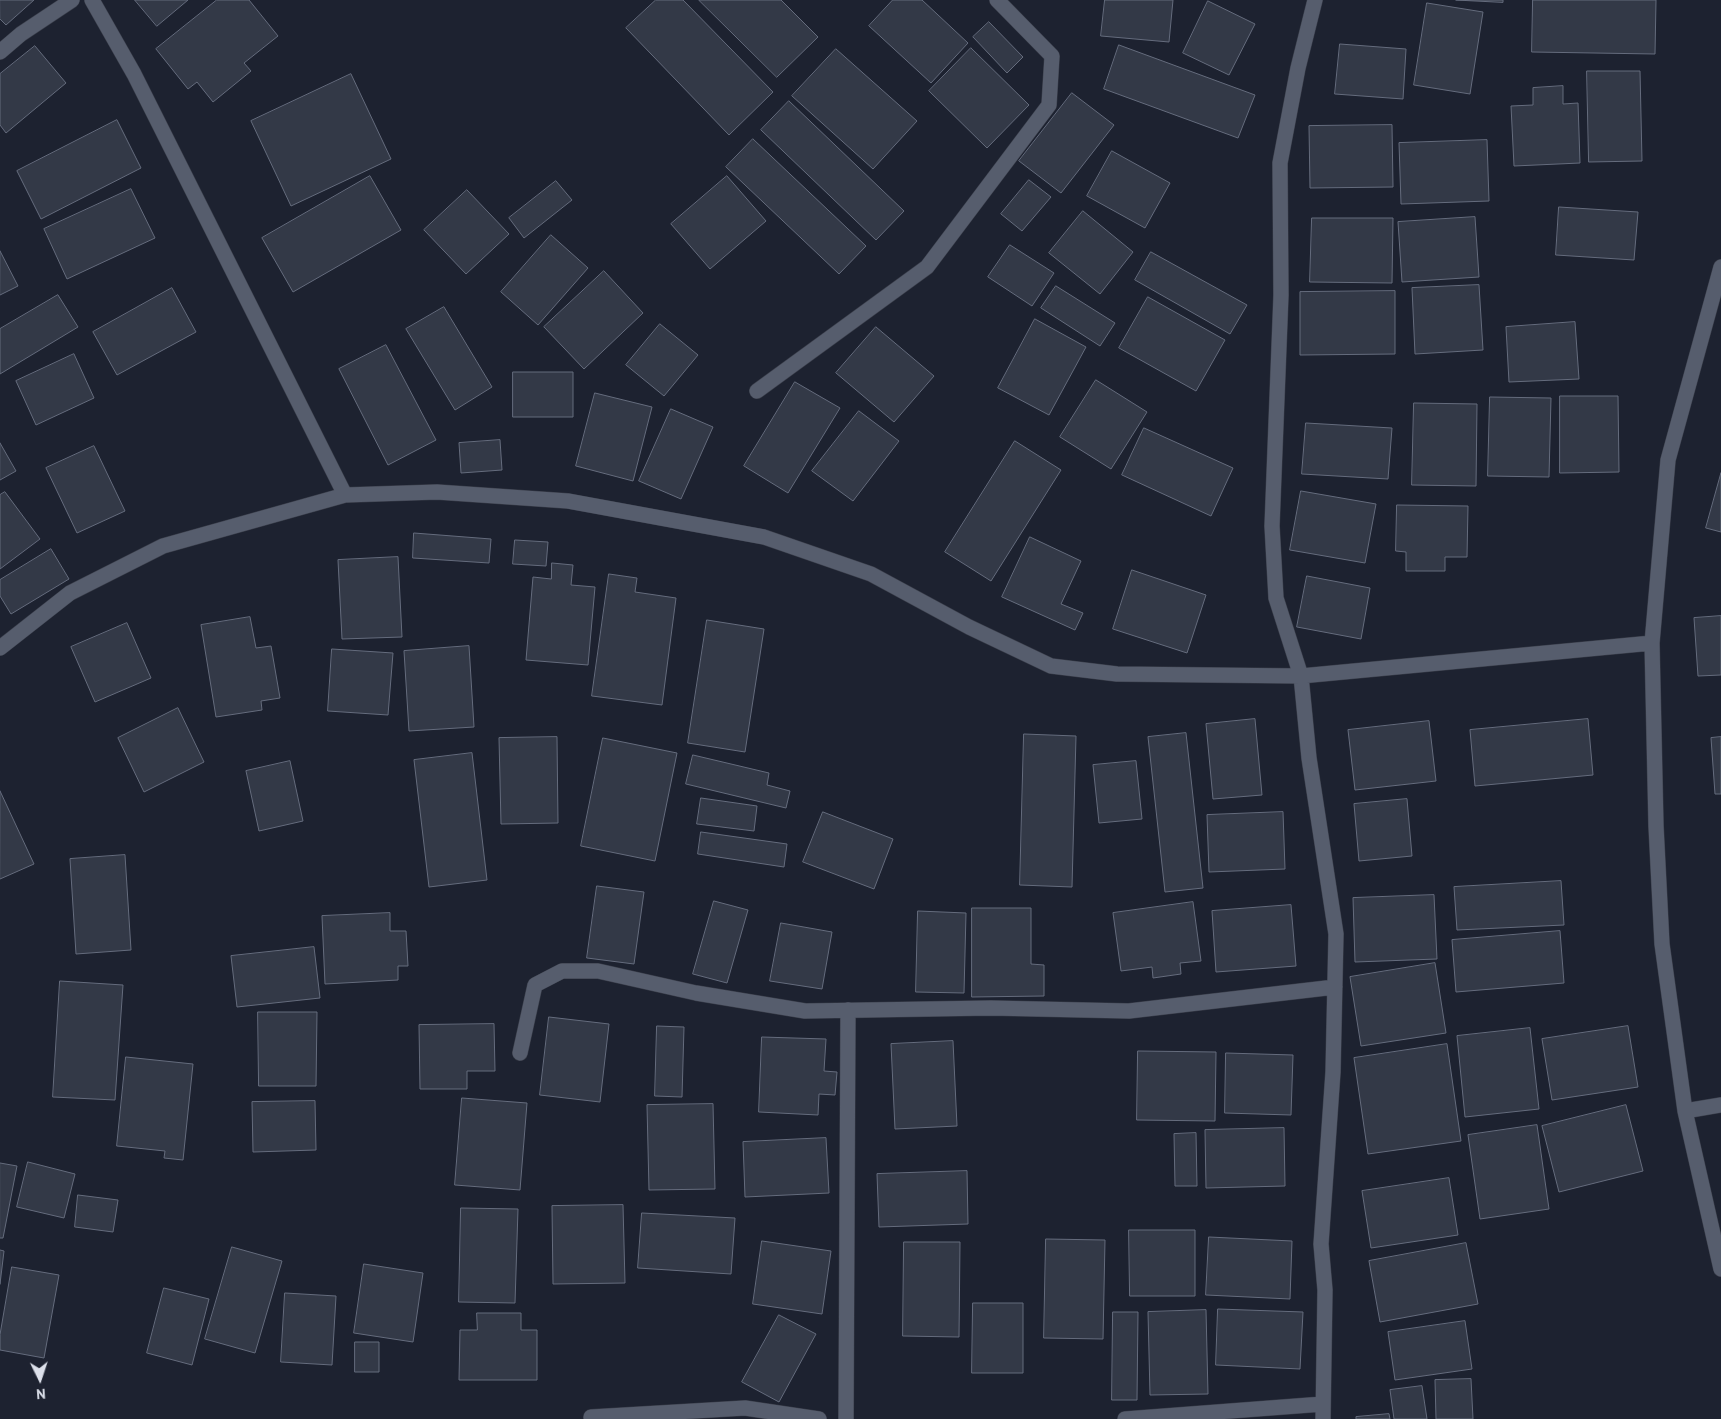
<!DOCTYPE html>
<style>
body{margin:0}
#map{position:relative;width:1721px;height:1419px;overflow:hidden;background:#1d2230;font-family:"PT Sans",sans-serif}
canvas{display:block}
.north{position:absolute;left:15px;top:1354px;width:50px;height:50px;-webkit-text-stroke:4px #1d2230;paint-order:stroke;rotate:176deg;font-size:14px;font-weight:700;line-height:20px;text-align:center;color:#dce0ea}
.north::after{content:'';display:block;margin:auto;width:18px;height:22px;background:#dce0ea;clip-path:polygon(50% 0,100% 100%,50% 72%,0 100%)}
</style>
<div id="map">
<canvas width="1721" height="1419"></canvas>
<div class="north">N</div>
</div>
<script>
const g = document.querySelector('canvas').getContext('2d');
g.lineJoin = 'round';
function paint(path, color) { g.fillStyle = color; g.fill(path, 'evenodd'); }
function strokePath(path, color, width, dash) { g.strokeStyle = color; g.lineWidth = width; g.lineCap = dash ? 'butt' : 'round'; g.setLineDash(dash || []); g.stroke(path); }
const building = new Path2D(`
 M0,0H34L6,25L0,19Z
 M135,0H188L157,26Z
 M217,0H249L278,36L244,63L251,71L213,102L197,82L188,89L156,49Z
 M656,0H683L773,92L729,135L626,28Z
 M699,0H781L818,37L777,77Z
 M893,0H922L968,43L931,83L869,26Z
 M1105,0H1173L1169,42L1101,36Z
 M1456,0H1503V2Z
 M1533,0H1656L1655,54L1532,52Z
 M1208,1L1255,24L1229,75L1183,53Z
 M1427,3L1483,12L1470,94L1414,85Z
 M989,22L1023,57L1007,73L973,37Z
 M1340,44L1406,49L1403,99L1335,94Z
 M1119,45L1255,95L1238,138L1104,89Z
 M35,46L66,83L6,133L0,125V74Z
 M971,48L1029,105L987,148L929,91Z
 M836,49L917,121L873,169L792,96Z
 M1587,71H1640L1642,161L1589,162Z
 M351,74L391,159L291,206L251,121Z
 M1563,86V104L1578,103L1580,163L1514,166L1511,106L1533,105V88Z
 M1072,93L1114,125L1061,193L1019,161Z
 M789,101L904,211L876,240L761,130Z
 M117,120L141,168L41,219L17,171Z
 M1392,125L1393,187L1310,188L1309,126Z
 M753,139L866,246L839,274L726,167Z
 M1487,140L1489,201L1401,204L1399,143Z
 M1112,151L1170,183L1145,228L1087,196Z
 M370,176L401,230L293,292L262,238Z
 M727,176L766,221L710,269L671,224Z
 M1029,180L1051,197L1022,231L1001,214Z
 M556,181L572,200L524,238L509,218Z
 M131,189L155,238L67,279L44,229Z
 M467,190L509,234L466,274L424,230Z
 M1559,207L1638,212L1634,260L1556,255Z
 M1083,211L1133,252L1100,294L1049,253Z
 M1475,217L1479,277L1402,282L1398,222Z
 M1312,218H1393L1392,283L1310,282Z
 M551,235L588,268L538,325L501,292Z
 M1010,245L1054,273L1032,306L988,277Z
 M0,251L18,286L0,295Z
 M1151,252L1247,305L1230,334L1135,280Z
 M604,271L643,313L584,369L544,327Z
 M1479,285L1483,350L1415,354L1412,288Z
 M1056,286L1115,323L1100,346L1041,308Z
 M172,288L196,332L117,375L93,332Z
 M1395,291V354L1300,355V292Z
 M58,295L78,327L0,374V329Z
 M1148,297L1225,340L1196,391L1119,348Z
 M444,307L492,387L455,410L406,329Z
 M1035,319L1086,347L1049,415L998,388Z
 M1575,322L1579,379L1509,382L1506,327Z
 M660,324L698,355L664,396L626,365Z
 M876,327L934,376L894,422L836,373Z
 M386,345L436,440L388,465L339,369Z
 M74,354L94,398L36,425L16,381Z
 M513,372H573V417H513Z
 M1096,380L1147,412L1111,469L1060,437Z
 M795,382L840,408L788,493L744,466Z
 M595,393L652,407L633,481L576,466Z
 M1560,396H1618L1619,472L1560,473Z
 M1490,397L1551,398L1549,477L1488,476Z
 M1414,403L1477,404L1476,486L1412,485Z
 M671,409L713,427L681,499L639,481Z
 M859,411L899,441L853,501L812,471Z
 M1306,423L1392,428L1388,479L1302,474Z
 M1144,428L1233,468L1211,516L1122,475Z
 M500,440L502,470L461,473L459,443Z
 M1015,441L1061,470L991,581L945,552Z
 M0,443L16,471L0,480Z
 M94,446L125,511L77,533L46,468Z
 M1721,473V532L1706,528Z
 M1301,491L1376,504L1365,563L1290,550Z
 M5,492L40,539L0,569V495Z
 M1397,505L1468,506L1467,557H1445V571H1406V552L1396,551Z
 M414,533L491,539L489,563L413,558Z
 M1030,537L1081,561L1061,604L1083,613L1075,630L1002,597Z
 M515,540L548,542L546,566L513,564Z
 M51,549L69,579L11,614L0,596V580Z
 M398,557L402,637L342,639L338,560Z
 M552,563L573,565L571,585L595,587L588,665L526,660L533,577L551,579Z
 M1132,570L1206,595L1187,653L1113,629Z
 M609,574L637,578L635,592L676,598L662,705L592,696Z
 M1307,576L1370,588L1361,639L1297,627Z
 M1721,616V675L1698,676L1694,618Z
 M250,617L256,648L271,646L280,698L261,701L262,710L216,717L201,625Z
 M707,620L764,629L745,752L688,743Z
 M127,623L151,678L95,702L71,647Z
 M469,646L474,727L409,731L404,651Z
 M332,649L393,653L388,715L328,711Z
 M178,708L204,762L144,792L118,738Z
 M1255,719L1262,795L1213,799L1206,724Z
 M1588,719L1593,775L1475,786L1470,730Z
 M1429,721L1436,781L1355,790L1348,730Z
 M1186,733L1203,888L1165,892L1148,737Z
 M1024,734L1076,736L1072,887L1020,885Z
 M557,737L558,823L501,824L499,738Z
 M1721,737V794H1715L1711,738Z
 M603,738L677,753L655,861L581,846Z
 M472,753L487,880L429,887L414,760Z
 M693,755L769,773L767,785L790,791L786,808L686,784Z
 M290,761L303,821L259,831L246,771Z
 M1136,761L1142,819L1099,823L1093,765Z
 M0,791L34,864L0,879Z
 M701,798L757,806L754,831L697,824Z
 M1407,799L1412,856L1359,861L1354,804Z
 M823,812L893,839L874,889L803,862Z
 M1283,812L1285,869L1209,872L1207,815Z
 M701,832L787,844L784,867L698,854Z
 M125,855L131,950L76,954L70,859Z
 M1561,881L1564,925L1457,930L1454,887Z
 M597,886L644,892L634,964L587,958Z
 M1434,895L1437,959L1355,962L1353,898Z
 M714,901L748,910L727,983L693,974Z
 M1193,902L1201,961L1180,963L1181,974L1153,978L1152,967L1121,971L1113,913Z
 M1291,905L1296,966L1216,972L1212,911Z
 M972,908H1031V964L1044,965V996L972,997Z
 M918,911L966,913L964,993L916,992Z
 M390,913V931H406L408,966H398V980L325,984L322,916Z
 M781,923L832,932L822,989L770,981Z
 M1560,931L1564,983L1456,992L1452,940Z
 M314,947L320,998L237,1007L231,956Z
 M1435,963L1446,1033L1361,1046L1350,977Z
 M60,981L123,985L115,1100L53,1097Z
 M258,1012H317L316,1086H259Z
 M549,1017L609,1024L600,1102L540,1095Z
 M494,1024L495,1071H467V1089H420L419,1025Z
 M657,1026L684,1027L682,1097L655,1096Z
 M1628,1026L1638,1087L1552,1100L1542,1039Z
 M1530,1028L1539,1109L1465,1117L1457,1036Z
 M762,1037L826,1039L824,1071L837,1072L835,1095L819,1094L818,1115L759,1112Z
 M953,1041L957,1126L895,1129L891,1044Z
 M1447,1044L1461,1141L1368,1154L1354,1058Z
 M1138,1051L1216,1052L1215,1121L1137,1120Z
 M1226,1053L1293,1055L1291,1115L1225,1113Z
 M126,1057L193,1064L183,1160L164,1158L165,1151L117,1146Z
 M462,1098L527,1103L520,1190L455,1185Z
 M315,1101L316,1150L253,1152L252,1102Z
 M713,1104L715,1189L649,1190L647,1105Z
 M1626,1105L1643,1171L1559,1192L1542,1126Z
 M1537,1125L1549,1209L1480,1219L1468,1135Z
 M1284,1128L1285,1186L1206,1188L1205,1130Z
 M1196,1133L1197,1186H1175L1174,1134Z
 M826,1138L829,1193L745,1197L743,1142Z
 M28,1162L75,1174L64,1218L17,1207Z
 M0,1163L17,1166L3,1238H0Z
 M967,1171L968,1224L879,1227L877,1174Z
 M1449,1178L1458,1235L1371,1248L1362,1191Z
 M78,1195L118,1200L113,1232L75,1227Z
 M623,1205L625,1283L553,1284L552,1206Z
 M461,1208L518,1209L515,1303L459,1302Z
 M642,1213L735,1218L731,1274L638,1268Z
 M1129,1230H1195V1296H1130Z
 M1209,1237L1292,1241L1290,1299L1206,1295Z
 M1046,1239L1105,1240L1103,1339L1044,1338Z
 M762,1241L831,1251L822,1314L753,1304Z
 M904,1242H960L959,1337L903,1336Z
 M1466,1243L1478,1304L1380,1322L1369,1261Z
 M232,1247L282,1261L255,1353L205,1339Z
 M0,1250L4,1251L0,1284Z
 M364,1264L423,1273L413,1342L354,1333Z
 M12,1267L59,1275L44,1358L0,1350V1335Z
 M164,1288L209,1299L192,1365L147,1353Z
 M285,1293L336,1296L332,1365L281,1362Z
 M973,1303H1023V1373H972Z
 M1218,1309L1303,1312L1300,1369L1216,1365Z
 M1206,1310L1208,1394L1150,1395L1148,1312Z
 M1113,1312H1138L1137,1400H1112Z
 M477,1313H521V1330H537V1380H459L460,1330H477Z
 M779,1315L816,1334L779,1402L742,1382Z
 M1465,1321L1472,1369L1395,1380L1388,1332Z
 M355,1342H379V1372H355Z
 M1471,1379L1473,1419H1436L1435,1380Z
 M1422,1386L1427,1419H1394L1390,1390Z
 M1389,1414L1390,1419H1356V1417Z`);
paint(building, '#333947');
strokePath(building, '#656c7d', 1);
const minor = new Path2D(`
 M92,0L134,74L345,495
 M1315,0L1298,68L1280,163L1281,295L1272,526L1276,598L1301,676L1309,758L1336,934L1333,1072L1321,1244L1325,1290L1323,1419
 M0,52L21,34L72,0
 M1721,267L1668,460L1652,643L1656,826L1662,944L1685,1111L1721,1269
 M757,391L927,267L1049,105L1052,56L997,0
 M0,648L70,593L163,546L345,495L437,492L568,501L764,537L871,574L969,627L1051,666L1117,674L1301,676L1652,643
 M520,1053L535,985L562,971H598L696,993L805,1011L991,1008L1129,1011L1335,987
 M1685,1111L1721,1105
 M591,1417L745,1408L819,1419
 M846,1419L848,1010
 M1125,1419L1323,1404`);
strokePath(minor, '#3a3e4a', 16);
strokePath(minor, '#565d6d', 15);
</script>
